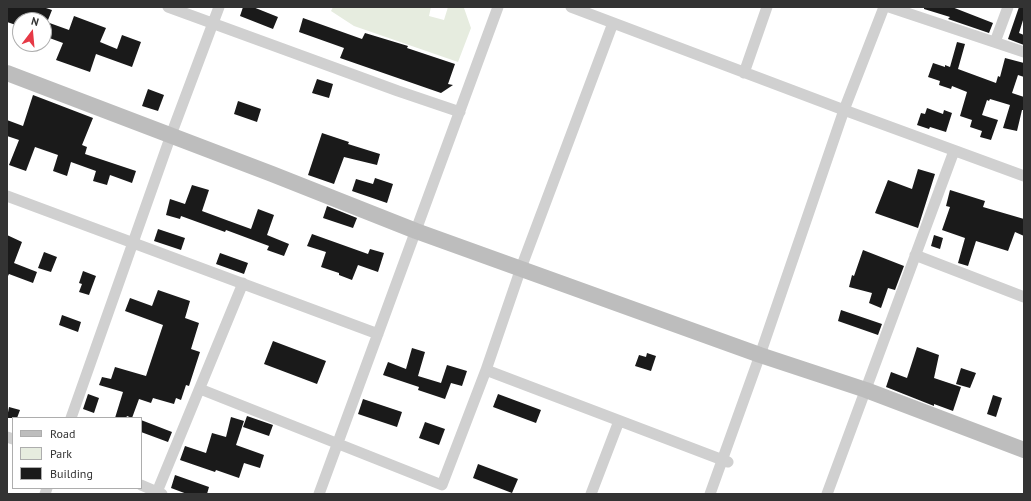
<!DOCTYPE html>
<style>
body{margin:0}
#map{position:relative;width:1031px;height:501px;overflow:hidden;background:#fff;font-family:"PT Sans",sans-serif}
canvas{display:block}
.frame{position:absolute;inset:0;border:8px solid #333;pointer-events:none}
.legend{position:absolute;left:12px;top:417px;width:130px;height:72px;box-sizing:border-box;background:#fff;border:1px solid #adadad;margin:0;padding:5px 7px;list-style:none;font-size:12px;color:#333}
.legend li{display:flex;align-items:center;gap:8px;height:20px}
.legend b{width:20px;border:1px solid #adadad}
.north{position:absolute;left:12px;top:12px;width:40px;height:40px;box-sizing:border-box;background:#fff;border:1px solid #adadad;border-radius:50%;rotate:16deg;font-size:11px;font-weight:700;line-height:16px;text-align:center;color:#333}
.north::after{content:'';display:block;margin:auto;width:14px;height:18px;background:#e63946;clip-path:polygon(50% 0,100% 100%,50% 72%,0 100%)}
</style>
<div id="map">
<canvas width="1031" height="501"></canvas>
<div class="frame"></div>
<ul class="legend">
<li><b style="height:5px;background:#bdbdbd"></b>Road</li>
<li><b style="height:11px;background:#e6ecdf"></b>Park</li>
<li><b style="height:11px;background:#1a1a1a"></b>Building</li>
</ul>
<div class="north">N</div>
</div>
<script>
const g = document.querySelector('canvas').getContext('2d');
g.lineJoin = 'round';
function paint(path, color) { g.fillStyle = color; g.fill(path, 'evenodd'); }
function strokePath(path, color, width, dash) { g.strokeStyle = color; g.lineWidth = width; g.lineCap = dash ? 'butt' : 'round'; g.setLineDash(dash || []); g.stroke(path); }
paint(new Path2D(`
 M333,7H431L429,16L444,20L448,7L464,8L471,28L458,62L354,26L331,11Z`), '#e6ecdf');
paint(new Path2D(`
 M7,7H43L52,10L48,20H20L19,26L7,22Z
 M243,7H253L278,17L273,29L240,16Z
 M924,7H952L993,23L989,33L948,19L950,17L924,9Z
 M1019,7H1024V17L1019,33L1024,35V45L1008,39Z
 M74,16L106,28L100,42L117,49L122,35L141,42L132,67L96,54L90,72L56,60L63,43L44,36V21L69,30Z
 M303,18L362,39L365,33L408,46L407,48L455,64L448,84L453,85L441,93L340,58L344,48L299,32Z
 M957,42L965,44L958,69L996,83L998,76L1000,77L1005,58L1024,63V77L1018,75L1012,93L1024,97V110H1022L1017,131L1003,128L1010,105L990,99L989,101L987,100L982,115L998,120L991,140L980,137L982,131L970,127L972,120L960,116L967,92L952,86L951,89L939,85L940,81L928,77L933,63L945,67V65L950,67Z
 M317,79L333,84L329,98L312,93Z
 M148,89L164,95L158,111L142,106Z
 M33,95L93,118L82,145L87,147L85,154L136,171L132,183L110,175L107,185L93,181L96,171L71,162L67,176L53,171L58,155L35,147L26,171L9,165L19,140L7,136V120L23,126Z
 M238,101L261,109L257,122L234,114Z
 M927,108L943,114L944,110L952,113L946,132L930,127L929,129L917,125L921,113L925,114Z
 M322,133L349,142L348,144L380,154L377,165L344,157L334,184L308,175Z
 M918,169L935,174L918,228L875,213L888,180L912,189Z
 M375,178L393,184L387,203L352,191L356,179L373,184Z
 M192,185L209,190L202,211L229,221L251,229L258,209L274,215L267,235L289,244L284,256L267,250L269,246L226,230L225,232L181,216L180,219L166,215L170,199L185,204Z
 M950,190L985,201L983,207L1024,219V236L1015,232L1008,251L976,241L968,266L958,263L965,238L942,230L950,207L946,206Z
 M327,206L357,218L353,228L323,218Z
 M158,229L185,238L181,250L154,241Z
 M312,234L368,254L370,249L384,253L378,272L358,265L352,280L339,275V273L321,267L326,252L307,246Z
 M7,235L22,242L14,263L37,272L33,283L9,274L7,278Z
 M934,235L943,238L940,249L931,246Z
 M863,250L904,266L895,290L888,288L881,308L869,303L872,293L849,287L852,275L854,276Z
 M44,252L57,257L51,272L38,268Z
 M220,253L248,263L244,274L216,264Z
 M83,271L96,276L89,295L79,292L82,284L79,283Z
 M158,290L190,301L185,318L199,323L191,349L200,352L189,386L186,385L181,400L176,398L174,404L153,398L151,403L139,399L132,418L127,416L126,418H115L123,392L99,385L102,377L111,379L115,367L146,376L163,325L125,311L130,298L152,306Z
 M841,310L882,324L878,335L838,321Z
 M62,315L81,322L78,332L59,325Z
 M273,341L326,361L317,384L264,364Z
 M917,347L939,355L934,378L961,387L953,411L934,404V406L886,387L891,372L907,378Z
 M412,348L425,352L418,376L441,383L447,365L467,371L462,386L451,383L445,399L418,390L419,387L383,375L388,362L406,369Z
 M647,353L656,356L651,371L635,366L639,355L646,357Z
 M961,368L976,373L970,388L956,384Z
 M88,394L99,398L94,413L83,409Z
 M498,394L541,410L536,423L493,407Z
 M993,395L1002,398L996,417L987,414Z
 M363,399L402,412L397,427L358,414Z
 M9,407L20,410L17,418H7Z
 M247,416L273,425L269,436L243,427Z
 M231,417L244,421L236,445L264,455L260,468L244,463L239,478L216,470L215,472L180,460L185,446L206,453L212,433L226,437Z
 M141,420L172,432L168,442L141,432Z
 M425,422L445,429L439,445L419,438Z
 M478,464L518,479L512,493L473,478Z
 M175,475L209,487L207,494H187L171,488Z`), '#1a1a1a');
strokePath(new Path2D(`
 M168,7L398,91L460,112
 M571,7L844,110L1024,176
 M889,7L1024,52
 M995,42L1008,7
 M744,73L767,7
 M7,196L378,334
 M915,255L1024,297
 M486,370L728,462
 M200,389L442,485L486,370L521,268L613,23
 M71,418L171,135L219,7
 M7,437L13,439
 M141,485L162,494
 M157,492L243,283
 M45,494L47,488
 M319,494L498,7
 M591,494L619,421
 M710,494L760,355L844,110L884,7
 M827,494L954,151`), '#d0d0d0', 11);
strokePath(new Path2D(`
 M7,73L272,174L416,231L760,355L866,390L1024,450`), '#bdbdbd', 16);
</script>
